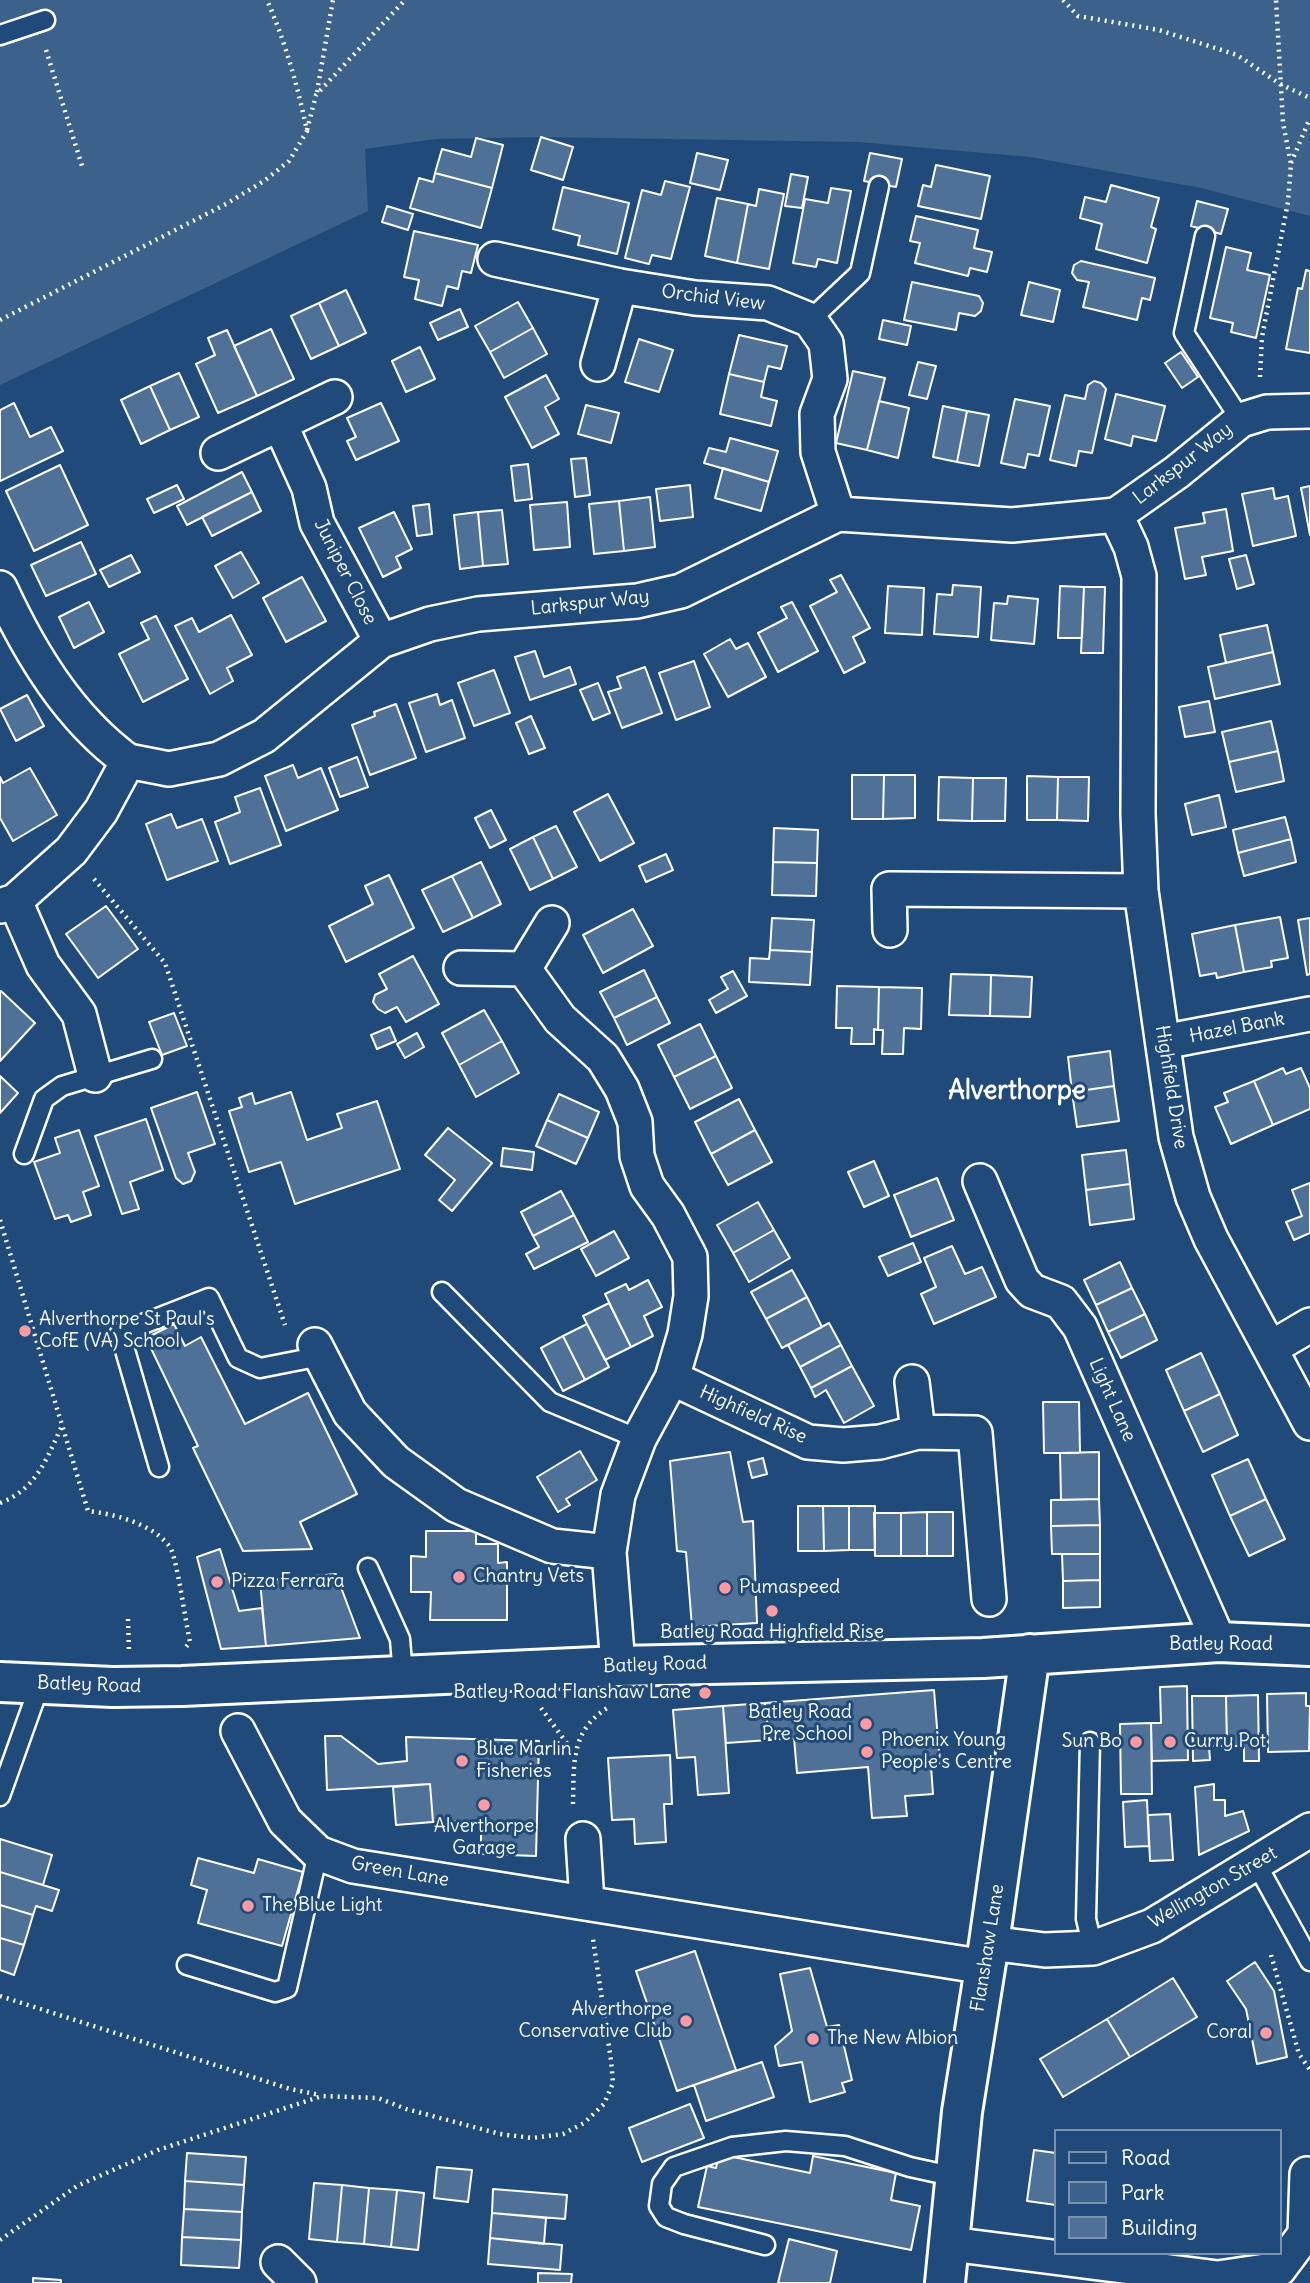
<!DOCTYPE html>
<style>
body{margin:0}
#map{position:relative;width:1310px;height:2283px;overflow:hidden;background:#1f4a7a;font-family:Delius,sans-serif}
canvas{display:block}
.legend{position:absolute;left:1054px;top:2129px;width:228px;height:126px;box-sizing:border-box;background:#1f4a7a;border:2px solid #7992af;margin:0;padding:9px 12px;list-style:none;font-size:21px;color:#fff}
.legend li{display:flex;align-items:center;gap:14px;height:35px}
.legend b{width:35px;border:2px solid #7992af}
</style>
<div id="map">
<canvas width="1310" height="2283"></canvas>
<ul class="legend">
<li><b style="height:9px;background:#1f4a7a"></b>Road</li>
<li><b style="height:19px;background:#3c618b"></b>Park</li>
<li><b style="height:19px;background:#507197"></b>Building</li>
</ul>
</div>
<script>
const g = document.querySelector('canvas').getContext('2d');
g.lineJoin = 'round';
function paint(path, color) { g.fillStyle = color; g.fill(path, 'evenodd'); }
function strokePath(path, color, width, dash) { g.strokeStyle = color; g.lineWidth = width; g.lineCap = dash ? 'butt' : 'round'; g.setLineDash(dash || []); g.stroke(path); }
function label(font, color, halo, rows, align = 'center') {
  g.font = font + ' Delius,sans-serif'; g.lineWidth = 6; g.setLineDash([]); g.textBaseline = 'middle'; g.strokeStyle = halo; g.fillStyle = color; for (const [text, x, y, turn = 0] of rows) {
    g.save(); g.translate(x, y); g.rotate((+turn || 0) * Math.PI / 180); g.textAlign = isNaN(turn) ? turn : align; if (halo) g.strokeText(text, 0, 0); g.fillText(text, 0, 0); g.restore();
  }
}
paint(new Path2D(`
 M0,0H1310V216L1201,188L1030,157L858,142L542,137L436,139L365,149L368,211L0,385Z`), '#3c618b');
const building = new Path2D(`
 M541,137L573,147L563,180L531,170Z
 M476,138L503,145L492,188L435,173L442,149L471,157Z
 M697,153L728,160L720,190L690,183Z
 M870,153L902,159L896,187L864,181Z
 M936,165L990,176L981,219L918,206L923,185L931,187Z
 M435,173L492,188L481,228L410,208L419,178L433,182Z
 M791,174L808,177L802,208L785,206Z
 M665,181L690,187L671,259L652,255L649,264L625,258L642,190L661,195Z
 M1111,185L1159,198L1151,227L1156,229L1147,263L1096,249L1102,224L1080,218L1085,197L1106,202Z
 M563,187L629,203L617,254L578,245L580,236L553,229Z
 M831,188L851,191L837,263L818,259L816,267L793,263L805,199L828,203Z
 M759,189L784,194L769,269L737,263L748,204L756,206Z
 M717,198L748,204L737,263L705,256Z
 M1197,201L1228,209L1221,234L1191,226Z
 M387,206L413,214L408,230L382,222Z
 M916,216L978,230L974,248L992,252L987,272L970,268L968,276L915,263L920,243L910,241Z
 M414,231L478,245L471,273L462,271L458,289L447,286L442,306L415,299L419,280L404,277Z
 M1226,247L1251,253L1247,270L1270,275L1256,338L1231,332L1233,323L1210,318Z
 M1081,261L1155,278L1150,300L1142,298L1137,320L1083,307L1089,282L1077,280L1072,273L1074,265Z
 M1306,270L1310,271V353L1286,349L1298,288L1302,289Z
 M912,282L979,296L983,303L981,311L975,316L959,313L956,330L904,320Z
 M1029,282L1060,290L1053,322L1021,315Z
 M346,290L366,333L339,346L319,303Z
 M518,302L533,328L490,352L475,326Z
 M319,303L339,346L311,359L291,316Z
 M460,309L468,327L438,340L430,323Z
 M883,320L911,326L907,345L879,339Z
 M533,328L547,354L504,378L490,352Z
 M271,329L294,379L257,396L234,346Z
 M227,330L257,396L218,413L196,364L215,355L208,338Z
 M739,335L787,346L781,369L768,366L764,382L729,374Z
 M639,339L673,350L659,392L625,382Z
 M420,347L435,379L406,392L392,361Z
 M1181,352L1198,377L1182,388L1165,363Z
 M918,362L936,366L927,399L909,395Z
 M853,371L885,378L867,450L836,443Z
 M179,373L199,417L170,430L150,386Z
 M729,374L764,382L761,397L777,401L771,426L720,414Z
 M546,375L559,399L545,407L559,434L532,448L505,397Z
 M1094,381L1101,383L1106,389L1092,453L1079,451L1076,466L1050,460L1065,395L1085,399L1088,385Z
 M150,386L170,430L141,444L121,400Z
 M1116,394L1165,406L1156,441L1133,436L1131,446L1105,439Z
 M1015,399L1050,406L1039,456L1028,454L1025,468L1001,463Z
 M879,401L909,408L898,458L867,450Z
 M14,403L30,437L51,427L63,451L0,481V410Z
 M381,403L399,441L356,460L347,441L356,437L347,418Z
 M586,405L619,413L611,443L578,434Z
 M943,406L967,411L957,462L933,457Z
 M967,411L989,415L979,466L957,462Z
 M730,438L778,451L769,482L704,463L709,448L726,452Z
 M586,458L590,495L575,497L571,459Z
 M528,464L532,499L515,501L511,466Z
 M60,465L88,525L34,551L6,491Z
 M723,468L769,482L761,511L715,498Z
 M242,472L252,492L187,525L177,506Z
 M177,485L184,499L154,513L147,499Z
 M690,485L693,517L660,521L656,489Z
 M1310,486V535L1301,488Z
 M1273,488L1275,499L1288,496L1296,536L1253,546L1242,494Z
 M252,492L261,511L212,536L202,517Z
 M650,497L655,547L624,551L619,501Z
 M619,501L624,551L594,554L589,504Z
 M567,502L570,547L534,550L530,505Z
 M429,504L432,534L417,536L413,506Z
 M1226,509L1233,551L1202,557L1206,575L1185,579L1175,528L1205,523L1203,513Z
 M502,510L508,564L483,566L478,512Z
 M394,512L412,549L396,557L401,568L383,577L359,528Z
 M478,512L483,566L460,569L454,515Z
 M81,542L96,574L46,596L31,565Z
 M241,552L259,583L233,598L215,566Z
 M131,555L140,572L109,587L100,570Z
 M1246,555L1254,584L1237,589L1229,559Z
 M841,575L870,628L853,637L865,662L844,673L810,606L837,592L830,580Z
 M302,577L326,621L286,642L263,598Z
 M953,585L981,587L978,637L934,634L937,594L952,595Z
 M888,586L924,588L922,635L885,633Z
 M1060,586L1084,587L1082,638H1058Z
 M1084,587H1105L1103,653H1081Z
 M1008,596L1038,599L1034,644L991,640L994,603L1007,604Z
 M89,602L104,632L74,648L59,617Z
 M792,602L818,651L778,672L758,633L787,618L781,607Z
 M231,615L252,655L227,668L233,681L210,694L175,626L192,618L199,632Z
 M156,616L188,679L143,702L119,654L149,639L141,623Z
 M1267,625L1273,652L1226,663L1220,635Z
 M730,639L736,649L748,643L766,677L728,697L704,654Z
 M535,651L544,677L570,667L576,684L530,700L515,657Z
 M1273,652L1280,684L1215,699L1208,667Z
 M694,661L710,707L676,720L659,673Z
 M645,667L662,713L622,728L608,692L621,688L617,677Z
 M494,670L510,713L474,726L458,683Z
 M598,683L610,713L593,720L580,690Z
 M437,694L440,705L452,700L465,738L426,752L409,703Z
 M27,695L44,726L16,741L0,709Z
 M1209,701L1215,732L1185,737L1179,707Z
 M396,704L416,758L370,775L352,725L375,716L374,712Z
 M531,716L545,748L529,754L516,723Z
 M1271,721L1278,751L1229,762L1222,732Z
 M1278,751L1284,781L1236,792L1229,762Z
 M357,757L368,787L340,797L329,768Z
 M293,765L298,778L321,768L338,810L286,831L265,776Z
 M30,768L57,815L13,841L0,818V777L3,783Z
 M852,775H884L883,819H852Z
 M884,775H915V818L883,819Z
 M1027,776L1058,777L1057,820H1027Z
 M939,777L973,778L972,821L938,820Z
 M1058,777H1089L1088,821L1057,820Z
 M973,778H1006L1005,821H972Z
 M260,788L281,845L230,864L215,822L240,812L235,797Z
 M608,794L634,843L600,861L574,812Z
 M1219,795L1226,827L1192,835L1185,804Z
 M491,810L506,840L490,848L475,818Z
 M171,814L177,828L202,819L218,861L167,880L146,824Z
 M1285,817L1291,839L1238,853L1233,830Z
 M556,826L577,867L553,879L533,837Z
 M774,828L818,830L817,863L773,862Z
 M533,837L553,879L530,890L510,849Z
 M1291,839L1296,862L1244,876L1238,853Z
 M666,854L673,870L646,882L639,866Z
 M481,862L501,904L473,918L452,876Z
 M773,862L817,863L816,896L772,895Z
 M389,875L414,928L346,962L329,926L373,904L365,886Z
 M452,876L473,918L443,932L422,890Z
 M106,906L138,949L98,978L66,934Z
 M633,909L653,946L603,973L583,935Z
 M1280,917L1288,958L1271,961L1272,967L1244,972L1235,925Z
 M772,918L814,920L812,952L770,950Z
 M1310,918V974L1307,975L1298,920Z
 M1235,925L1244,972L1217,978L1216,973L1200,976L1192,934Z
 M770,950L812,952L810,985L749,982L750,958L769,959Z
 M413,956L439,1004L406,1022L397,1007L385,1013L378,1009L373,1002L375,995L387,989L379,974Z
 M644,970L657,997L614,1018L600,992Z
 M733,971L747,996L716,1013L709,1000L728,989L721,977Z
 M951,974L991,975L990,1016L949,1015Z
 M991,975L1032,977L1030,1017L990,1016Z
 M837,986L879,987L878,1030L874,1029V1044H851L852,1028H836Z
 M879,987L922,988L921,1029L904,1028L903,1054H882L883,1030H878Z
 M1,991L35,1023L0,1061V992Z
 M657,997L670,1023L627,1045L614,1018Z
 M484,1010L502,1041L459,1065L442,1033Z
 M174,1013L187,1046L162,1055L149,1022Z
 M700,1024L716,1056L674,1077L658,1045Z
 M390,1027L396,1041L377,1049L371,1035Z
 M417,1033L424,1047L405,1058L397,1044Z
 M502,1041L519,1073L476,1097L459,1065Z
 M1110,1051L1114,1086L1072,1092L1068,1057Z
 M716,1056L732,1088L690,1109L674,1077Z
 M1283,1068L1286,1074L1301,1068L1310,1088V1109L1273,1125L1254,1081Z
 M0,1076L18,1093L0,1113Z
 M1254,1081L1273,1125L1231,1144L1215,1107L1228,1102L1224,1093Z
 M1114,1086L1119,1121L1077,1127L1072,1092Z
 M197,1092L215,1144L188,1153L195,1172L191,1181L183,1184L176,1178L151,1108Z
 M291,1092L307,1140L342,1128L337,1114L377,1101L400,1169L295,1204L281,1162L249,1172L229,1111L242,1107L239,1098L252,1093L255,1104Z
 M559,1094L599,1112L588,1138L547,1120Z
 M739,1099L755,1130L711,1154L695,1122Z
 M146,1119L163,1170L130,1182L139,1209L122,1214L95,1136Z
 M547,1120L588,1138L576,1164L536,1146Z
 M448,1128L492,1163L452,1211L439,1200L455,1180L425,1155Z
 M79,1130L99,1186L83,1192L91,1215L71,1222L68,1215L55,1219L34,1162L60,1153L55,1138Z
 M755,1130L772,1162L728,1185L711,1154Z
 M503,1148L534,1152L532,1170L501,1166Z
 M1126,1150L1130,1184L1086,1190L1082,1155Z
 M874,1161L889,1196L864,1207L848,1172Z
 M937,1178L954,1220L911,1237L894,1195Z
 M1310,1183V1233L1294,1240L1286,1222L1302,1216L1292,1190Z
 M1130,1184L1134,1219L1090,1225L1086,1190Z
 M561,1191L574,1215L533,1236L521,1212Z
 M758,1202L774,1230L733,1253L717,1225Z
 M574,1215L588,1242L534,1269L526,1254L539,1247L533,1236Z
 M774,1230L790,1258L749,1282L733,1253Z
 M614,1231L629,1258L596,1276L581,1249Z
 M913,1243L921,1262L888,1276L879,1257Z
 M952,1246L965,1274L982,1267L996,1297L934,1324L921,1294L936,1287L924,1258Z
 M1120,1262L1132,1288L1096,1305L1084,1280Z
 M792,1270L807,1297L766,1319L751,1292Z
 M648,1280L662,1307L644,1316L653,1336L631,1347L605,1294L626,1284L629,1290Z
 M1132,1288L1145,1314L1108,1332L1096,1305Z
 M807,1297L822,1327L782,1348L766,1319Z
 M609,1303L631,1347L605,1360L583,1316Z
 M1145,1314L1157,1340L1121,1358L1108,1332Z
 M829,1323L841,1345L800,1367L788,1345Z
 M174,1324L185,1346L201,1337L245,1424L308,1393L357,1494L300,1522L312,1549L243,1551L193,1448L198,1446L146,1338Z
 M587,1324L609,1367L585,1380L563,1336Z
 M563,1336L585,1380L563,1391L541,1348Z
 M841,1345L852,1366L811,1388L800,1367Z
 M1201,1353L1220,1394L1184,1411L1166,1370Z
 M852,1366L874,1406L844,1423L826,1390L815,1397L811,1388Z
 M1220,1394L1238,1435L1203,1452L1184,1411Z
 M1043,1402H1079L1080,1453H1044Z
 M580,1451L597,1480L566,1499L570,1505L558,1512L537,1477Z
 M730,1452L743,1522L753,1521L757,1623L692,1627L686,1552L677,1551L670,1461Z
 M1099,1452V1499L1061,1500L1060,1453Z
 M763,1458L767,1474L752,1478L748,1462Z
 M1248,1459L1266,1499L1230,1516L1212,1475Z
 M1099,1499L1100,1525L1051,1526V1500Z
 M1266,1499L1285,1539L1249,1556L1230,1516Z
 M798,1506H823L824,1551H798Z
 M823,1506H849V1550L824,1551Z
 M849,1506H875V1550H849Z
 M927,1512V1556H901V1513Z
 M927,1512H953V1556H927Z
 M874,1513H901V1556H875Z
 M1100,1525V1554H1052L1051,1526Z
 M426,1531H476V1544H498V1563L507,1562V1620H430L431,1592H411V1556L426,1557Z
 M220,1549L239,1611L262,1608L266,1646L221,1649L197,1557Z
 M1062,1554H1100V1580L1063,1581Z
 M336,1574L360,1638L266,1646L260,1581Z
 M1100,1580V1607L1063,1608V1581Z
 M1187,1686L1188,1760L1152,1761L1151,1723H1161L1160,1687Z
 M934,1690L940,1765L931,1766L933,1794L905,1796L907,1816L872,1818L868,1767L797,1773L794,1738L769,1740L765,1703Z
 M1306,1693V1706H1310L1309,1751L1268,1752L1267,1694Z
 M1258,1695L1259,1761H1244V1746H1227L1226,1696Z
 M1192,1696H1226L1227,1746H1209L1210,1760L1193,1761Z
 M765,1703L769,1740L726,1743L723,1706Z
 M723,1706L729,1793L698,1795L695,1757L677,1758L673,1710Z
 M1151,1723L1152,1794H1121L1120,1724Z
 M325,1736H341L378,1764L407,1761L406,1737L539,1741L536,1856L481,1854V1821L433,1822L430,1784L327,1790Z
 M670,1755L672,1804H664L666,1842L635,1844L634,1819L612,1820L608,1758Z
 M430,1784L433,1822L396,1825L393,1787Z
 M1214,1784V1800H1225V1816L1243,1811L1249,1831L1199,1855L1195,1787Z
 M1147,1800L1149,1846L1125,1847L1123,1802Z
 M1170,1814L1173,1860L1150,1861L1148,1815Z
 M0,1839L52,1855L43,1885L0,1872Z
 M198,1858L254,1873L258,1859L303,1872L282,1946L198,1923L207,1890L191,1885Z
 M0,1872L59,1890L52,1911L36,1906L33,1915L0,1905Z
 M0,1905L33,1915L24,1945L0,1938Z
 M0,1938L24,1945L14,1975L0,1970Z
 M695,1951L736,2070L677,2091L636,1971Z
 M1255,1962L1274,1991L1287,2057L1257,2064L1246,2009L1227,1981Z
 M810,1968L827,2027L839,2025L852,2080L842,2083L845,2092L810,2102L802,2062L779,2066L775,2046L792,2031L780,1974Z
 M1173,1978L1197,2017L1130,2057L1107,2019Z
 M1107,2019L1130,2057L1063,2097L1040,2059Z
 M762,2062L774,2097L706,2121L694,2085Z
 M690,2104L704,2138L642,2162L629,2128Z
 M1034,2150L1056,2153V2205L1027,2201Z
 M187,2153L246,2157L244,2185L185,2181Z
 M719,2154L810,2173L813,2156L896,2173L891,2200L920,2206L911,2250L698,2207L707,2166L716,2168Z
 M437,2167L472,2170L468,2202L434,2198Z
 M185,2181L244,2185L242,2212L184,2209Z
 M314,2183L342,2185L337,2242L309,2239Z
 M342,2185L369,2188L364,2244L337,2242Z
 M369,2188L397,2190L391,2247L364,2244Z
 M493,2189L567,2195L565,2219L492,2213Z
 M397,2190L424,2193L418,2250L391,2247Z
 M184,2209L242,2212L241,2240L182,2237Z
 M492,2213L546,2218L544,2244L490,2238Z
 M182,2237L241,2240L239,2268L181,2265Z
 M490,2238L562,2245L560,2270L488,2264Z
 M789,2239L837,2251L830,2283H778Z
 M538,2273L572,2274L571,2283H538Z
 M33,2278L61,2280V2283H33Z`);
paint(building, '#507197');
strokePath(building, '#fff', 2);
const lane = new Path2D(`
 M0,35L45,20
 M1205,236L1184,333L1241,420
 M810,320L860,273L879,186
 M24,1154L44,1099L62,1086L152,1059
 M442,1292L550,1402L639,1439
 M159,1467L120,1333L209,1298L238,1358L260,1368L321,1356
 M368,1568L400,1639L403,1676
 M1090,1742L1086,1919L1093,1948
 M0,1796L40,1684
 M1256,1863L1310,1961
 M187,1965L275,1992L287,1988L318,1853
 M765,2245L684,2224L666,2217L659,2206L662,2184L674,2167L732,2147L786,2141L845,2146L910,2167L956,2177`);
const street = new Path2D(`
 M495,259L620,286L695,298L768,303L810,320L826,343L830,379L817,414L818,452L838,514
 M598,364L620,286
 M280,424L309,488L317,523L381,641
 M218,453L335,397
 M1116,515L1131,547L1139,576L1138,814L1141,891L1176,1137L1193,1197L1211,1239L1310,1423
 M0,588C30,653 69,718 128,761
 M15,901L43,965L79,1014L95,1075
 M0,906L15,901L71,851L101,811L128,761L169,769L219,759L264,736L381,641L430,624L478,614L637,601L681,591L838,514L1012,525L1116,515L1177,472L1241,420L1267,412L1310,411
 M890,930L889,889L1141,891
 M461,968L524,969L552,923
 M524,969L560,1019L603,1058L622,1089L635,1122L637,1156L647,1186L668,1215L690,1257L691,1296L685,1334L672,1378L639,1439L618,1495L609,1552L618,1666
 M1163,1042L1310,1014
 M980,1181L1022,1280L1032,1291L1061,1302L1080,1327L1219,1642
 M315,1345L350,1413L396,1462L456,1505L552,1546L609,1552
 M1271,1348L1310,1325
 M672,1378L808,1442L843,1445L880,1442L918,1432L975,1433L989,1599
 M912,1382L918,1432
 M238,1731L285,1821L318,1853L353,1866L985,1967
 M583,1839L587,1903
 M989,1943L1045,1950L1093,1948L1152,1926L1310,1830
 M950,2244L1218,2278L1279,2269L1305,2234L1307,2174
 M278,2262L299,2283`);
const secondary = new Path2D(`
 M0,1682L113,1687L182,1686L618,1666L983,1658L1219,1642L1310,1646
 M945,2283L962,2112L989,1943L1030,1654`);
strokePath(lane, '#fff', 23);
strokePath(street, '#fff', 38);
strokePath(secondary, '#fff', 44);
strokePath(new Path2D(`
 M1063,0L1078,16L1159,30L1237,55L1280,84L1310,98
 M46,50L82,166
 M317,92L333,0
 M307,130L316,95L405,0
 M1291,163L1310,118
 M0,320L226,204L264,181L289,161L307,131C298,87 285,41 267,0
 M1260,377L1262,337L1288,202L1291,164L1283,123L1276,0
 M94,879L165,963L285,1325
 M0,1220L88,1511C115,1514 153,1524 170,1547C177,1558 186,1625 190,1642L186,1647
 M0,1503C37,1489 46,1459 62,1426
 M128,1619L129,1651
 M541,1708L574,1753
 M573,1804C574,1764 570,1730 609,1707
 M1271,1955L1299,2054L1310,2070
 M0,1996L290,2089L320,2095
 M0,2240L77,2186L158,2150L322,2096L378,2098L406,2109L500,2134L532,2138L563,2134L584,2123L604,2104L613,2083L611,2060L593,1939`), '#fff', 4.5, [2, 5]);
strokePath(lane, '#1f4a7a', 18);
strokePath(street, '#1f4a7a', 33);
strokePath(secondary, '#1f4a7a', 38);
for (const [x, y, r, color] of [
 [25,1331,7,"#ff9aa2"],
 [459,1577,7,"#ff9aa2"],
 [217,1582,7,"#ff9aa2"],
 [725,1588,7,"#ff9aa2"],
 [772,1611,7,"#ff9aa2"],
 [705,1693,7,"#ff9aa2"],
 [866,1724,7,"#ff9aa2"],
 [1136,1742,7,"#ff9aa2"],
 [1170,1742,7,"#ff9aa2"],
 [867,1752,7,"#ff9aa2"],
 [462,1761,7,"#ff9aa2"],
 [484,1805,7,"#ff9aa2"],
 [248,1906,7,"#ff9aa2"],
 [686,2021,7,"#ff9aa2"],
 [1266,2033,7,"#ff9aa2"],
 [813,2039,7,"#ff9aa2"]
]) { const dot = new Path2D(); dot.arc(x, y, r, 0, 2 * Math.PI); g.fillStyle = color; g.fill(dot); strokePath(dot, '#1f4a7a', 2.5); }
label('19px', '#fff', '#1f4a7a', [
 ["Orchid View",713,298,7],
 ["Larkspur Way",1183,464,-38],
 ["Juniper Close",345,572,63],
 ["Larkspur Way",590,603,-6],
 ["Hazel Bank",1237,1028,-11],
 ["Highfield Drive",1171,1087,81],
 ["Light Lane",1112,1400,66],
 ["Highfield Rise",753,1415,24],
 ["Batley Road",1221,1645],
 ["Batley Road",655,1665,-2],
 ["Batley Road",89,1685,2],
 ["Green Lane",400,1872,10],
 ["Wellington Street",1213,1888,-30],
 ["Flanshaw Lane",988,1948,-81]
]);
label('19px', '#fff', '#1f4a7a', [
 ["Alverthorpe St Paul's",39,1320],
 ["CofE (VA) School",39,1342],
 ["Chantry Vets",473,1577],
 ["Pizza Ferrara",231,1582],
 ["Pumaspeed",739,1588],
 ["Batley Road Highfield Rise",772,1633,"center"],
 ["Batley Road Flanshaw Lane",691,1693,"right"],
 ["Batley Road",852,1713,"right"],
 ["Pre School",852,1735,"right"],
 ["Phoenix Young",881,1741],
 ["People's Centre",881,1763],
 ["Sun Bo",1122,1742,"right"],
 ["Curry Pot",1184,1742],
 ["Blue Marlin",476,1750],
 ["Fisheries",476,1772],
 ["Alverthorpe",484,1827,"center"],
 ["Garage",484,1849,"center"],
 ["The Blue Light",262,1906],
 ["Alverthorpe",672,2010,"right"],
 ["Conservative Club",672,2032,"right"],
 ["Coral",1252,2033,"right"],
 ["The New Albion",827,2039]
], 'left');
label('bold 26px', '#fff', '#1f4a7a', [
 ["Alverthorpe",1017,1092]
]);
</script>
